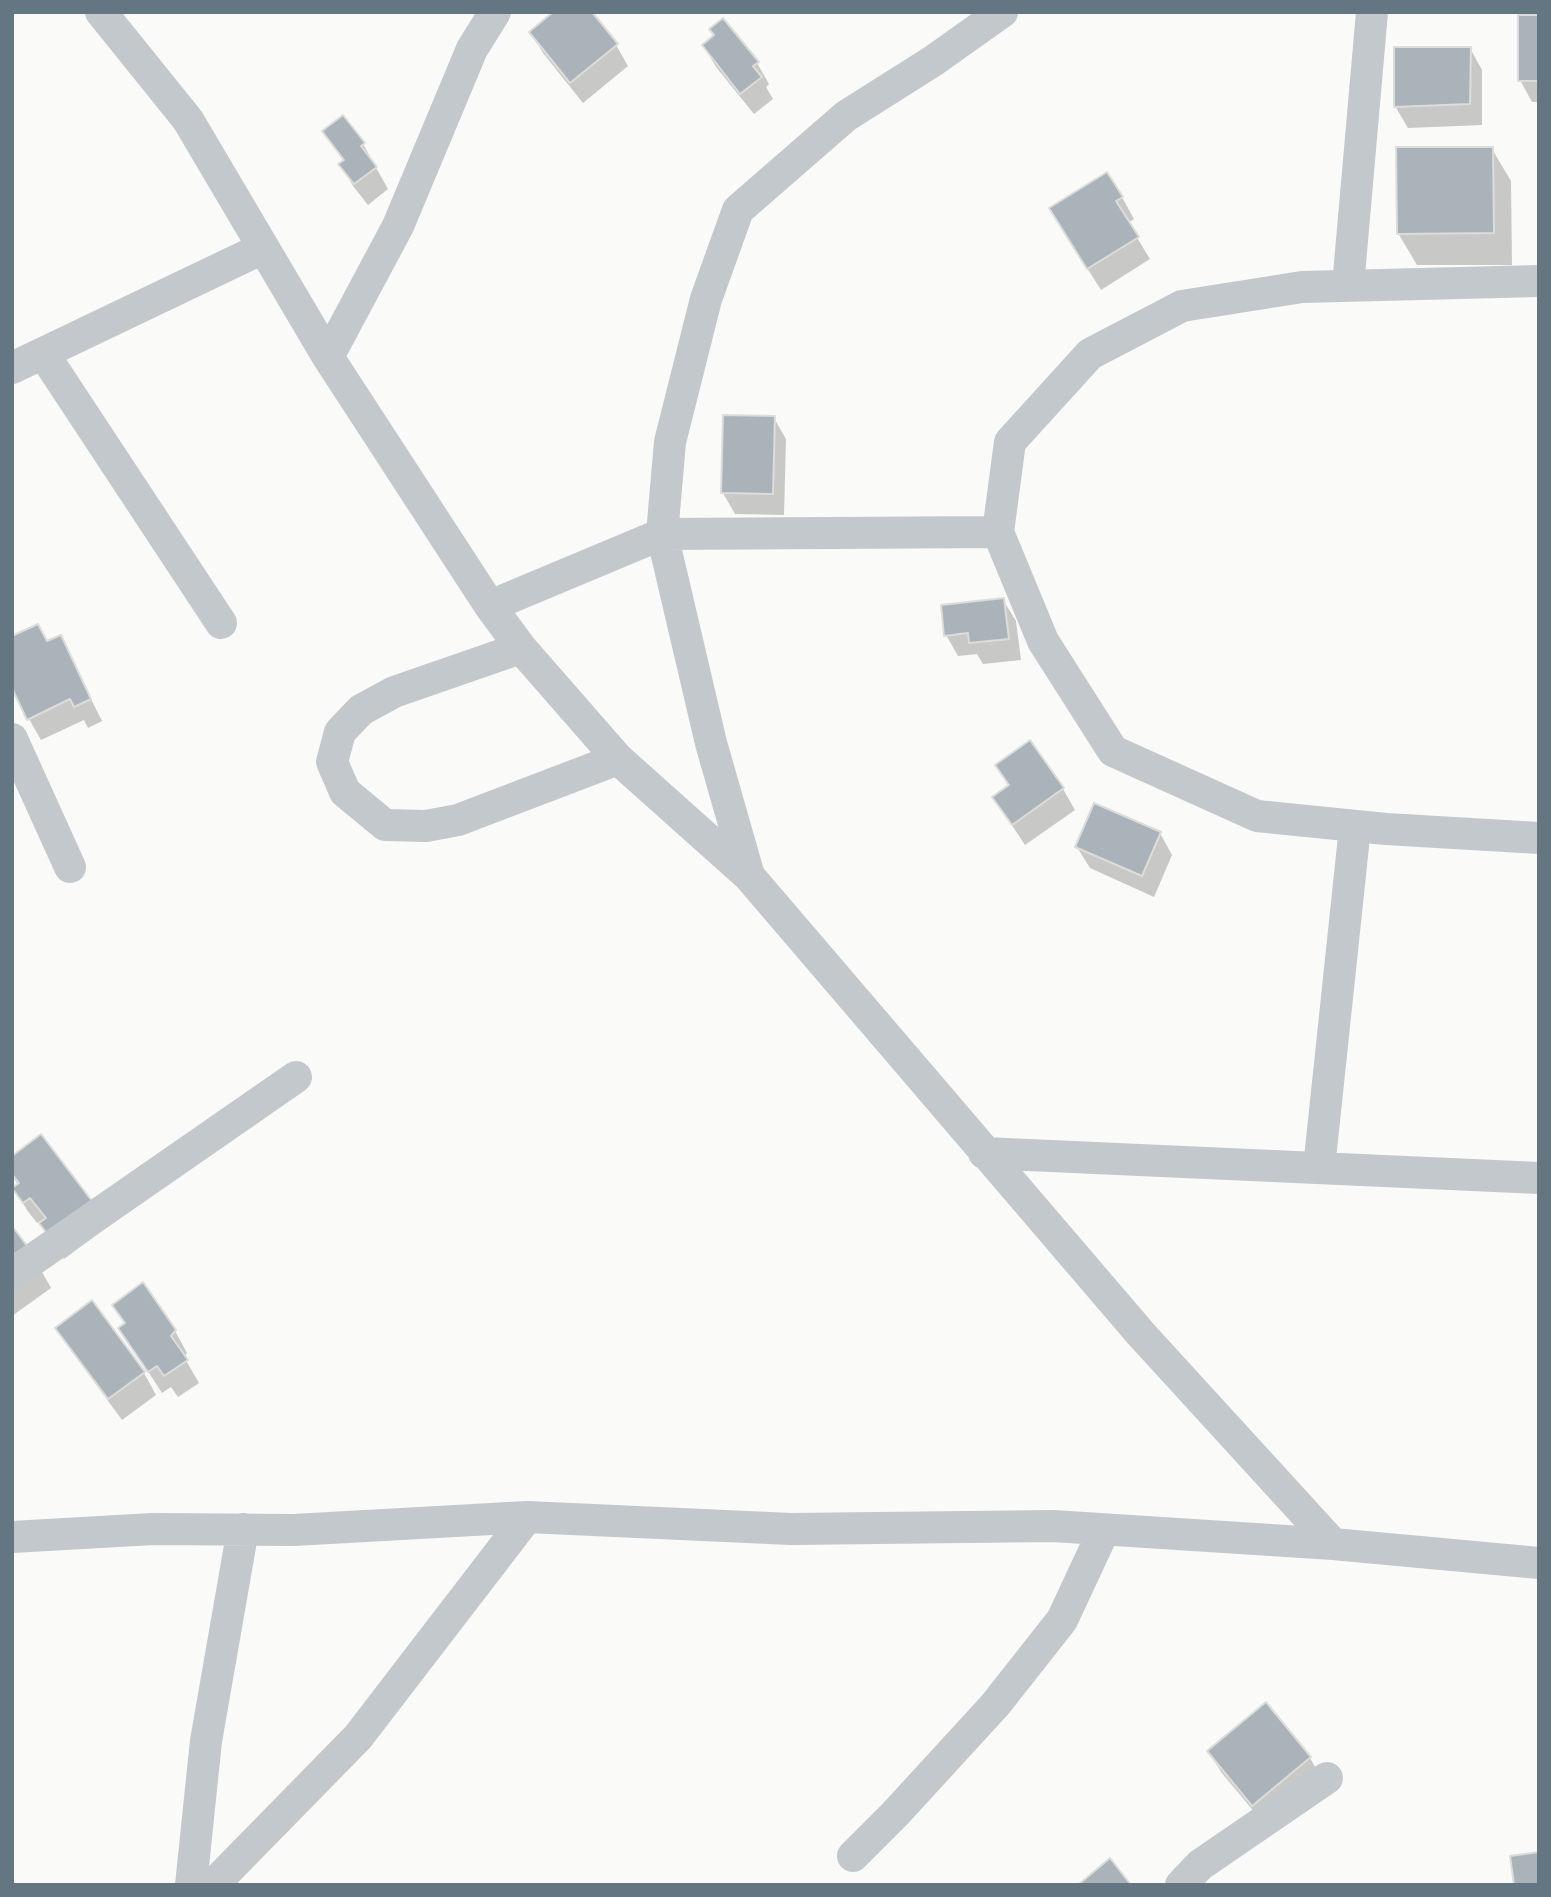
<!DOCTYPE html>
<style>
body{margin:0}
#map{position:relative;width:1551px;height:1897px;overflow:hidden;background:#fafaf8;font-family:Arial,sans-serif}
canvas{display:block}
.frame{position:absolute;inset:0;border:14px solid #657683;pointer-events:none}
</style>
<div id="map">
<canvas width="1551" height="1897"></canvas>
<div class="frame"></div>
</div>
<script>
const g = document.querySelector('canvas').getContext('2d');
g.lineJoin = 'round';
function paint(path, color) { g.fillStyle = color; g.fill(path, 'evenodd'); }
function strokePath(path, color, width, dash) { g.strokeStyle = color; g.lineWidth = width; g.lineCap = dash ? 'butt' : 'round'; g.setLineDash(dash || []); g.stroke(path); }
paint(new Path2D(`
 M1539,17V102H1532L1520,80Z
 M531,32L616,45L628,66L583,103L543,53Z
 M704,46L757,63L769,84L766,87L773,99L754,114L716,67Z
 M1470,48L1482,70V125L1408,128L1395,106Z
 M325,132L363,144L388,189L368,205L353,186L341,164L344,162Z
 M1492,149L1511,181L1512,265H1417L1398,233Z
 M1122,197L1134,219L1128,223L1150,259L1101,290L1063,230Z
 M774,418L786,439L784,515L735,514L723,493Z
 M1003,600L1016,621L1021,660L983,664L977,654L958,656L946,635Z
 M60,637L102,721L88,728L84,720L41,740L29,719L47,643Z
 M997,766L1063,789L1075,810L1025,845L994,798L1009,787Z
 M1160,833L1172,855L1154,897L1090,868L1077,847Z
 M12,1158L106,1228L64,1259L40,1221L37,1223L27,1210L15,1189L18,1185L12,1175Z
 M12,1229L33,1256L51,1288L12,1316Z
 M92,1303L144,1373L156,1395L122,1420L70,1349L58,1328Z
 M114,1305L175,1331L187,1353L184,1357L199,1383L178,1397L171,1387L162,1393L120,1328L125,1325Z
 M1209,1751L1310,1758L1322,1779L1266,1826L1221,1772Z`), '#0003');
const building = new Path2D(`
 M553,12H592L618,44L570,83L529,32Z
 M1518,15H1539V81H1518Z
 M723,18L759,62L753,66L762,77L740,94L702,45L714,35L709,29Z
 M1394,47H1471L1470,104L1394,107Z
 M343,115L365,143L361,146L377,167L354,184L338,164L344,160L322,131Z
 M1396,147H1493L1494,233L1397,234Z
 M1107,172L1123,197L1116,201L1139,237L1087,269L1049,208Z
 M723,415L775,416L773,494L721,493Z
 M1004,598L1009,639L969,643L968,633L944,636L941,605Z
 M38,624L47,641L61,635L91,699L74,707L70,699L27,720L12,688V636Z
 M1030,740L1064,788L1012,825L992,797L1009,785L995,765Z
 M1094,803L1161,832L1142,876L1075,847Z
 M41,1134L95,1205L51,1239L39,1223L46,1218L30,1198L23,1203L12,1188L19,1183L12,1174V1156Z
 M12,1226L34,1255L12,1271Z
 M143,1282L176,1330L171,1336L188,1360L164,1376L157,1366L148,1372L118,1328L125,1323L112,1305Z
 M92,1300L145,1372L108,1399L55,1328Z
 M1266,1702L1311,1757L1252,1806L1207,1751Z
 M1539,1852V1885H1514L1510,1856Z
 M1110,1858L1131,1885H1078Z`);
paint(building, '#aab3b9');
strokePath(building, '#dcdcda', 2);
strokePath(new Path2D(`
 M101,12L188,120L328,357L490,606L521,648L618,759L749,876L1141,1334L1333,1544
 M1539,281L1302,287L1182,306L1090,354L1010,442L998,532L1043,641L1113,751L1257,816L1386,829L1539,838
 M1348,286L1372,12
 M43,353L221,623
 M328,357L398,226L472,49L495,12
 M12,368L263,248
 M490,606L662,534L998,532
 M521,648L394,692L361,710L340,732L332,762L345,792L385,825L426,826L458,820L618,759
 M12,739L70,867
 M749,876L711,743L662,534L670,442L706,299L738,210L846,116L933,61L1002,12
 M984,1153L1539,1178
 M1319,1168L1355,827
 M12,1274L296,1077
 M12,1537L153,1529L294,1530L527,1517L791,1529L1053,1526L1333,1544L1539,1563
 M853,1856L895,1814L995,1705L1062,1620L1104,1530
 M191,1885L206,1741L243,1529
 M213,1885L358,1737L527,1517
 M1181,1885L1200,1865L1327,1778`), '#c3c8cc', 32);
</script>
